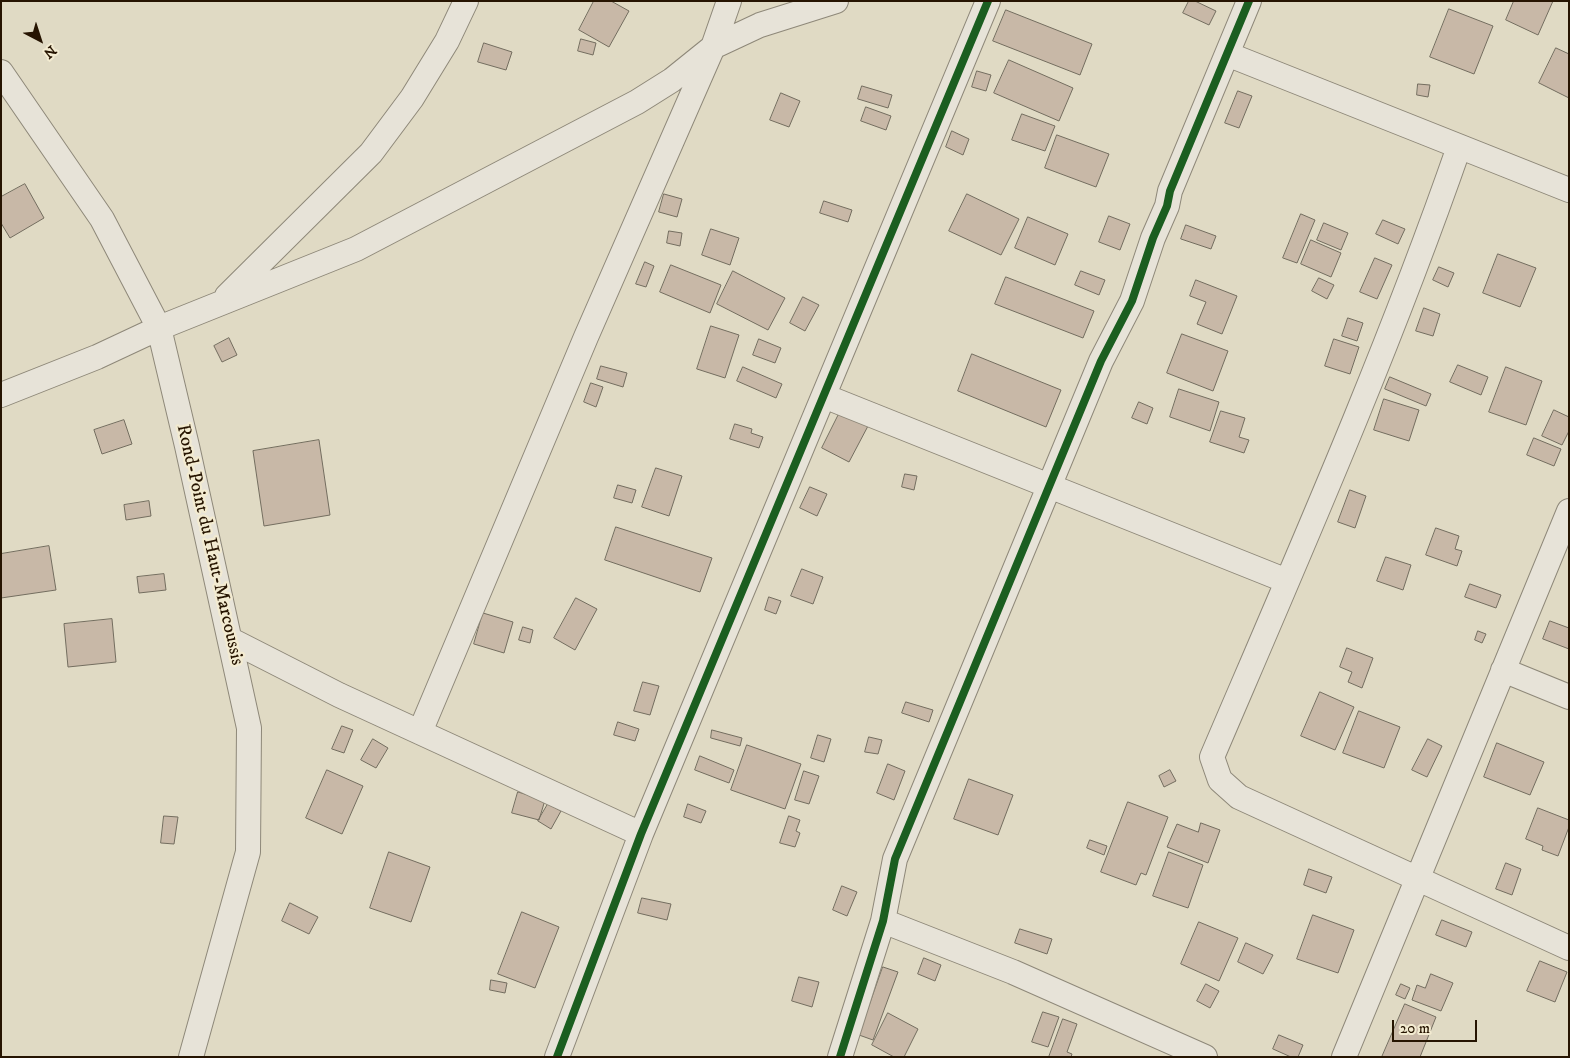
<!DOCTYPE html>
<style>
body{margin:0}
#map{position:relative;width:1570px;height:1058px;overflow:hidden;background:#e0dac4;font-family:"IM FELL DW Pica",serif}
canvas{display:block}
.frame{position:absolute;inset:0;border:2px solid #261401;pointer-events:none}
.north{position:absolute;left:15px;top:15px;width:50px;height:50px;-webkit-text-stroke:4px #f3ebd1;paint-order:stroke;rotate:140deg;font-size:14px;font-weight:700;line-height:20px;text-align:center;color:#261401}
.north::after{content:'';display:block;margin:auto;width:18px;height:22px;background:#261401;clip-path:polygon(50% 0,100% 100%,50% 72%,0 100%)}
.scale{position:absolute;left:1392px;top:1020px;width:85px;height:22px;box-sizing:border-box;border:2px solid #261401;border-top:0;padding-left:6px;font-size:15px;line-height:18px;white-space:nowrap;color:#261401;-webkit-text-stroke:4px #f3ebd1;paint-order:stroke}
</style>
<div id="map">
<canvas width="1570" height="1058"></canvas>
<div class="frame"></div>
<div class="north">N</div>
<div class="scale">20 m</div>
</div>
<script>
const g = document.querySelector('canvas').getContext('2d');
g.lineJoin = 'round';
function paint(path, color) { g.fillStyle = color; g.fill(path, 'evenodd'); }
function strokePath(path, color, width, dash) { g.strokeStyle = color; g.lineWidth = width; g.lineCap = dash ? 'butt' : 'round'; g.setLineDash(dash || []); g.stroke(path); }
function label(font, color, halo, rows, align = 'center') {
  g.font = font + ' "IM FELL DW Pica",serif'; g.lineWidth = 4.5; g.setLineDash([]); g.textBaseline = 'middle'; g.strokeStyle = halo; g.fillStyle = color; for (const [text, x, y, turn = 0] of rows) {
    g.save(); g.translate(x, y); g.rotate((+turn || 0) * Math.PI / 180); g.textAlign = isNaN(turn) ? turn : align; if (halo) g.strokeText(text, 0, 0); g.fillText(text, 0, 0); g.restore();
  }
}
const building = new Path2D(`
 M594,1H611L629,11L609,47L579,30Z
 M1189,1H1195L1216,11L1209,25L1183,13Z
 M1514,1H1553L1538,35L1506,20Z
 M1449,9L1493,26L1474,74L1430,57Z
 M1006,10L1092,44L1080,75L993,41Z
 M581,39L596,43L593,55L578,51Z
 M484,43L512,52L506,70L478,62Z
 M1556,48L1569,54V98L1539,83Z
 M1009,60L1073,88L1059,121L994,93Z
 M977,71L991,75L986,91L972,87Z
 M1418,84L1430,85L1428,97L1417,95Z
 M862,86L892,95L888,108L858,99Z
 M1238,91L1252,96L1239,128L1225,123Z
 M781,93L800,101L789,127L770,120Z
 M866,107L891,116L886,130L861,121Z
 M1022,114L1055,126L1045,151L1012,140Z
 M952,131L969,139L963,155L946,147Z
 M1057,135L1109,154L1096,187L1045,168Z
 M25,184L44,218L10,238L1,223V197Z
 M664,194L682,199L677,217L659,212Z
 M967,194L1019,219L1001,255L949,231Z
 M824,201L852,210L848,222L820,213Z
 M1301,214L1315,220L1297,263L1283,258Z
 M1109,216L1130,224L1120,250L1099,242Z
 M1028,217L1068,234L1055,265L1015,248Z
 M1383,220L1405,229L1398,244L1376,234Z
 M1324,223L1348,233L1341,250L1317,240Z
 M1186,225L1216,236L1211,249L1181,239Z
 M711,229L739,238L730,265L702,255Z
 M669,231L682,233L680,246L667,243Z
 M1311,240L1341,253L1331,277L1301,264Z
 M1498,254L1536,268L1520,307L1483,293Z
 M1375,258L1392,265L1377,299L1360,292Z
 M645,262L654,266L646,287L636,284Z
 M671,265L721,285L710,313L660,292Z
 M1439,267L1454,273L1448,287L1433,280Z
 M733,271L785,298L768,330L717,304Z
 M1081,271L1105,280L1099,295L1075,285Z
 M1006,277L1094,311L1083,338L995,304Z
 M1319,278L1334,285L1327,299L1312,291Z
 M1196,280L1237,296L1222,334L1197,324L1206,302L1190,296Z
 M803,297L819,305L805,331L790,323Z
 M1424,308L1440,314L1433,336L1416,331Z
 M1348,318L1363,323L1357,341L1342,336Z
 M711,326L739,335L725,378L697,369Z
 M1182,334L1228,351L1213,391L1167,373Z
 M229,338L237,355L222,362L214,346Z
 M759,339L781,348L775,363L753,355Z
 M1334,339L1359,347L1350,374L1325,366Z
 M972,354L1061,390L1046,427L958,391Z
 M1458,365L1488,377L1481,395L1450,382Z
 M601,366L627,373L623,387L597,379Z
 M743,367L782,384L776,398L737,381Z
 M1506,367L1542,381L1526,425L1489,412Z
 M1390,377L1431,394L1426,406L1385,389Z
 M591,383L603,387L596,407L584,402Z
 M1179,389L1219,402L1210,431L1170,417Z
 M1384,399L1419,410L1409,441L1374,430Z
 M1139,402L1153,408L1147,424L1132,418Z
 M1554,410L1569,417V431L1562,445L1542,436Z
 M1221,411L1245,418L1239,437L1249,440L1244,453L1210,442Z
 M840,412L868,426L849,462L822,448Z
 M124,420L132,444L102,454L94,430Z
 M735,424L752,429L751,433L763,437L759,448L730,439Z
 M1534,438L1561,449L1554,466L1527,455Z
 M319,440L330,515L264,526L253,451Z
 M656,468L682,476L669,516L642,507Z
 M905,474L917,476L914,490L902,487Z
 M618,485L636,490L632,503L614,498Z
 M810,487L827,494L817,516L800,508Z
 M1350,490L1366,496L1355,528L1338,522Z
 M149,501L151,516L126,520L124,505Z
 M616,527L712,558L700,592L605,560Z
 M1436,528L1459,536L1455,549L1462,551L1457,566L1426,555Z
 M49,546L56,590L1,598V554Z
 M1386,557L1411,565L1403,590L1377,581Z
 M802,569L823,577L813,604L791,596Z
 M164,574L166,590L139,593L137,577Z
 M1470,584L1501,595L1496,608L1465,597Z
 M769,597L781,601L776,614L765,610Z
 M576,598L597,609L575,650L554,638Z
 M483,613L513,622L504,653L474,644Z
 M112,619L116,662L68,667L64,624Z
 M1550,621L1569,628V649L1543,639Z
 M523,627L533,630L530,643L519,640Z
 M1478,631L1486,634L1482,643L1475,640Z
 M1347,648L1373,658L1362,688L1348,682L1352,672L1340,667Z
 M643,682L659,686L650,715L634,711Z
 M1320,692L1354,707L1335,750L1301,736Z
 M906,702L933,710L929,722L902,713Z
 M1359,711L1400,727L1384,768L1343,753Z
 M618,722L639,729L635,741L614,735Z
 M342,726L353,730L344,753L332,749Z
 M712,730L742,738L740,746L711,738Z
 M818,735L831,739L824,762L811,758Z
 M869,737L882,740L878,754L865,752Z
 M373,739L388,748L376,768L361,760Z
 M1428,739L1442,746L1427,777L1412,770Z
 M1497,743L1544,762L1530,795L1484,777Z
 M747,745L801,764L785,809L731,790Z
 M700,756L734,770L729,783L695,770Z
 M888,764L905,771L894,800L877,793Z
 M327,770L363,786L342,834L306,818Z
 M1170,770L1176,781L1164,787L1159,776Z
 M804,771L819,776L809,804L795,800Z
 M969,779L1013,795L998,835L954,819Z
 M518,792L545,800L539,820L512,813Z
 M1128,802L1168,817L1146,875L1141,873L1136,885L1101,872Z
 M548,804L561,811L551,829L538,821Z
 M688,804L706,811L701,823L684,817Z
 M1538,808L1569,820V827L1558,856L1542,850L1543,846L1526,839Z
 M164,816L178,817L174,844L161,843Z
 M789,816L800,820L796,831L800,833L795,847L780,843Z
 M1201,823L1220,830L1208,863L1167,847L1177,824L1198,832Z
 M1090,840L1107,846L1104,855L1087,848Z
 M389,852L430,867L411,922L370,908Z
 M1169,852L1203,865L1188,908L1153,896Z
 M1506,863L1521,869L1512,895L1496,889Z
 M1309,869L1332,877L1326,893L1304,885Z
 M842,886L857,892L847,916L833,910Z
 M642,898L671,904L667,920L638,913Z
 M290,903L318,917L309,934L282,921Z
 M522,912L559,927L535,988L498,974Z
 M1313,915L1354,930L1338,973L1297,959Z
 M1442,920L1472,932L1466,947L1436,935Z
 M1199,922L1238,938L1219,981L1181,964Z
 M1020,929L1052,939L1047,954L1015,943Z
 M1246,943L1273,955L1263,974L1238,962Z
 M924,958L941,965L935,981L918,974Z
 M1540,961L1567,972L1555,1002L1527,991Z
 M883,967L898,972L873,1040L859,1035Z
 M1431,974L1453,983L1441,1011L1412,1000L1417,985L1425,988Z
 M799,977L819,982L812,1007L792,1001Z
 M491,980L507,983L505,993L490,990Z
 M1206,984L1219,991L1210,1008L1197,1001Z
 M1401,984L1410,988L1405,999L1396,995Z
 M1405,1004L1436,1017L1420,1057H1382Z
 M1043,1012L1059,1017L1048,1047L1032,1042Z
 M888,1013L918,1029L904,1057H894L872,1045Z
 M1063,1019L1077,1024L1067,1052L1072,1054L1071,1057H1049Z
 M1279,1035L1303,1045L1298,1057H1291L1273,1049Z`);
paint(building, '#c8b8a7');
strokePath(building, '#736d5f', 1);
const minor = new Path2D(`
 M1227,54L1569,190
 M1,72L102,219L159,328L187,446L249,728L248,852L191,1057
 M1459,147C1387,354 1298,556 1212,757L1220,780L1239,797L1569,948
 M227,296L371,153L412,98L447,41L466,1
 M1,395L97,357L159,328L356,249L637,102L672,80L713,47L760,25L836,1
 M824,396L1287,581
 M231,640L339,695L641,834
 M1503,670L1569,697
 M420,732L586,337L713,47L729,1
 M883,921L1013,972L1205,1057
 M557,1057L641,834L988,1
 M840,1057L883,921L895,859L1101,361L1132,301L1153,238L1167,206L1170,191L1249,1
 M1344,1057L1569,511`);
strokePath(minor, '#8e8879', 26);
strokePath(minor, '#e7e3d8', 24);
strokePath(new Path2D(`
 M557,1057L641,834L988,1
 M840,1057L883,921L895,859L1101,361L1132,301L1153,238L1167,206L1170,191L1249,1`), '#1b5e20', 8);
label('19px', '#261401', '#f3ebd1', [
 ["Rond-Point du Haut-Marcoussis",209,545,77]
]);
</script>
